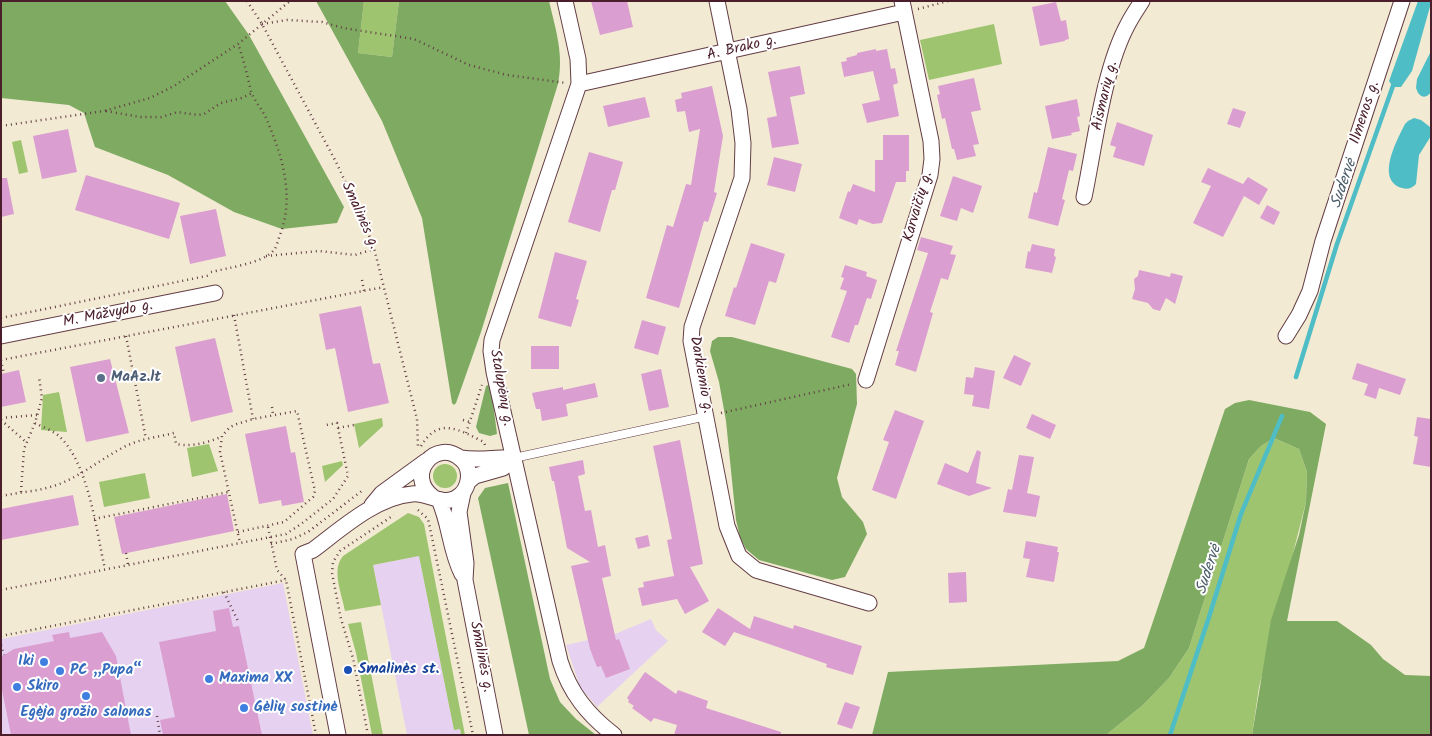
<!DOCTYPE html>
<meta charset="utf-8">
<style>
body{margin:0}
#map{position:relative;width:1432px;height:736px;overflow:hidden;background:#f2ead3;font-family:Kalam,sans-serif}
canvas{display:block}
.frame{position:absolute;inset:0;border:2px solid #4a1f2b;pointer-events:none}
</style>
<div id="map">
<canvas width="1432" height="736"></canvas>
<div class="frame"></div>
</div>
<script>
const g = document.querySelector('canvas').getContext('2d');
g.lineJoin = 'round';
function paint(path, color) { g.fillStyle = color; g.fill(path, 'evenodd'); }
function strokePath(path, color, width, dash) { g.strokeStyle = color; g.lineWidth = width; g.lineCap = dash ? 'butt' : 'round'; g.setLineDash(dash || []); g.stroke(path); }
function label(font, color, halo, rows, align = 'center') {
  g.font = font + ' Kalam,sans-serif'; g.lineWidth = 4; g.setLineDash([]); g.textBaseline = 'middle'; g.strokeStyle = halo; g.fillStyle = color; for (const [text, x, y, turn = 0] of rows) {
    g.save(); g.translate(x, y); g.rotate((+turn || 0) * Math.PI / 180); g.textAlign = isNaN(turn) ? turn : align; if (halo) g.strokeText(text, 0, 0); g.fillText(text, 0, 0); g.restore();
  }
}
paint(new Path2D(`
 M419,556L454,730L460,729L461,735H407L373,565Z
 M283,583L313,735H1V639Z
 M651,619L656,630L668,641L597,707L580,687L566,645L615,634Z`), '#e6d2f0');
paint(new Path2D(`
 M364,1H399L392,57L358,53Z
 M994,24L1002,64L929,80L920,40Z
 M21,140L28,172L19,174L12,142Z
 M59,392L67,432L41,430L43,395Z
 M382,418L383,426L359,448L354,424Z
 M1274,438L1299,449L1307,472L1306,502L1259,687L1252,735H1106L1143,705L1169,678L1189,648L1249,459L1261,446Z
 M209,444L218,471L192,477L187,448Z
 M342,461L343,465L325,482L322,466Z
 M433 476a12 12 0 1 1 24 0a12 12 0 1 1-24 0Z
 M145,473L150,498L104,507L99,482Z
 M408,513L419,517L424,524L465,735H461L460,729L454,730L419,556L373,565L381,605L345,611C342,594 331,570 343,556Z
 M361,622L383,735H372L356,653L348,624Z`), '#9ec46f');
paint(new Path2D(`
 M1,1H225L249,35L344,207L337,223L282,229L234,212L168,175L95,147L84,113L69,105L1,98Z
 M316,1H364L358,53L392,57L399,1H549C556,31 564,54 558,84L481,332L456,403L454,405L452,403L422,218L382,121Z
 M718,337H732L852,369L856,374L857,404L837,478L842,497L863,522L867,534L845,577L832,580L759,560L746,549L740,537L736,520L726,421L719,382L710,351L712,341Z
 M488,385L491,387L497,434L490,436L479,433L476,427L486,386Z
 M1249,400L1310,412L1326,424L1287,621H1337L1371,645L1383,659L1405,675L1431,676V735H1252L1271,620L1299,535L1306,502L1307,472L1299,449L1274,438L1261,446L1249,459L1189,648L1169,678L1143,705L1106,735H872L888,672L1118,661L1144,648L1225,409L1235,403Z
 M508,483L550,679L560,702L576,719L596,735H529L478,498L485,488Z`), '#7eaa62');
paint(new Path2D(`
 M1418,1H1431V3L1412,71L1401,87H1393L1389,81Z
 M1431,51V92C1427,98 1422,98 1418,93L1416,88L1417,79Z
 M1414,118L1421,120L1430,127L1431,136L1419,155L1416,184C1412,188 1408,190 1402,188C1375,180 1397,140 1405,124L1408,121Z`), '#4fbdc5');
strokePath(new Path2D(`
 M1296,377L1337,244L1394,83
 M1170,735L1209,617L1241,514L1282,416`), '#4fbdc5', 4.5);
paint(new Path2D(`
 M591,1H627L633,27L600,35Z
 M1056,2L1061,21L1066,20L1069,39L1065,40V41L1040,46L1032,7Z
 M876,49V51L887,49L891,69L895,68L898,83L893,85L899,116L867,123L862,104L880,100L873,71L844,77L841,62L847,61L846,58L857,55V53Z
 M800,66L805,94L790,97L799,144L772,148L767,118L777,116L768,72Z
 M974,78L981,110L971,112L979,144L973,145L976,156L957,160L954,149H952L945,118L942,119L937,95L940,94L938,86Z
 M712,86L723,136L714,192L717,193L708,222L704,221L679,308L646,298L667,225L673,227L686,184L691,185L700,129L689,132L685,111L677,112L675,100L682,98L681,93Z
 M645,97L650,117L608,127L603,106Z
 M1077,99L1080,116L1077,117L1080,131L1071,133L1072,135L1052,139L1045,106Z
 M1233,108L1246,112L1240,128L1227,124Z
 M1117,122L1153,135L1144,166L1113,157L1116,147L1110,145Z
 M68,129L77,172L42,179L33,136Z
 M883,135H909V171H906V182H896L882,223L873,224L859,219L857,225L839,218L848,191L850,192L853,184L875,192V160H883Z
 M1048,147L1077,154L1073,171L1069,170L1062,199L1065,200L1058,226L1028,218L1034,192L1037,193Z
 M589,152L623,162L615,190H612L600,232L568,222Z
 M774,157L802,164L795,192L767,185Z
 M1208,168L1243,184L1248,177L1268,189L1259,205L1244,196L1223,237L1193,223L1211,186L1201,182Z
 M86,175L180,203L169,239L75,210Z
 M953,176L982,186L973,213L961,208L957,221L940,216Z
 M1,178H7L14,214L1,217Z
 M1267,205L1280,212L1274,225L1260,218Z
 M216,209L226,256L190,264L180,216Z
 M921,237L953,246L950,254L956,255L948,280L941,278L930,312L933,313L916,372L895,365L899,351H896L928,253L917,250Z
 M751,243L785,254L776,283L769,281L755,325L725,316L734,287L736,288Z
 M1032,244L1055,249L1054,256L1056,257L1052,273L1025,268L1028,251L1030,252Z
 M555,252L587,261L576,299L579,300L571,327L538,318Z
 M845,265L867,272L866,276L877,280L871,299L867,298L858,325H855L849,343L831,337L847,291L840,289L844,278L841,277Z
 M1139,270L1170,277L1171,273L1183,276L1175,304L1166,298L1160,311L1153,309L1148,303L1132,299L1135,289L1134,279L1138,276Z
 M361,306L373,364L380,363L389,403L348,412L335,348L326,350L319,314Z
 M642,320L666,327L658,355L634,348Z
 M215,338L233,412L191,422L175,347Z
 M531,346H559V369H531Z
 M1014,355L1031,363L1021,386L1003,378Z
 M110,359L129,433L86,442L70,367Z
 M1357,363L1406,379L1400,395L1379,388L1376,399L1364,395L1368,384L1352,379Z
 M975,367L995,371L989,409L972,406L974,395L964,394L966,377L973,378Z
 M661,369L669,407L649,411L641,374Z
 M19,370L26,402L1,407V374Z
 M595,383L598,397L566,404L568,416L542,421L540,409H536L532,393L563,387V390Z
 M895,410L924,421L896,499L872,490L889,442L883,440Z
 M1032,414L1056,425L1050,439L1026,428Z
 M1417,417L1431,419V467L1413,464L1418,437L1414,436Z
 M286,426L291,453L295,452L304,502L282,506L281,500L259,504L245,434Z
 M680,440L703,564L690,567L709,601L685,614L677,599L642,606L638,588L644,587L643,582L674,576L667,540L672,539L653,446Z
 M977,450L981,452L976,483L992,488L969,496L937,484L945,463L968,473Z
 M1019,455L1034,457L1027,493L1040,496L1036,517L1003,512L1008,489L1012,490Z
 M583,460L585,474L578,476L585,511L591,510L598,547L605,545L611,576L602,578L616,640L619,639L630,669L606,678L601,666L597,667L590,649L571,566L590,562L567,548L554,481H552L549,467Z
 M227,494L234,531L122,554L114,517Z
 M73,495L79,525L1,540V509Z
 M648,535L650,546L638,549L635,538Z
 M1026,541L1058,547L1057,552H1059L1054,582L1026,577L1030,559L1023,558Z
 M966,572L967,602L949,603L948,573Z
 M229,608L233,627L239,626L262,735H163L160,720L175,717L159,642L216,631L213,611Z
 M718,608L750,629L754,616L793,629L794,625L862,646L853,675L826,667L827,664L734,632L725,646L702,632Z
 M69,632L70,638L102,632L116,656L131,735H11L1,685V657L14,649L54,641L52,635Z
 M645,672L676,694L678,690L708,701L706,708L781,732V735H674L677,725L654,718L651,722L632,708L634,706L628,702L629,700L627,698Z
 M845,702L860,707L852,729L837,724Z`), '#db9ed1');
const lane = new Path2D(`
 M514,458L707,416`);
const street = new Path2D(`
 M565,1L578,59L579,84L492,340L491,351L494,372L560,661C570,693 588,715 614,735
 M717,1L739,109L743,143L742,178L692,327L691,341L727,526L739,556L756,570L869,603
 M579,84L904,12
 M1084,197C1095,145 1103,70 1128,24C1132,16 1137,9 1142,1
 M1,336L215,293
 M1286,336L1299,315L1310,291L1323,241L1402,1
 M866,380L930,175L932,159L931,141L902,1
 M461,458C479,461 496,457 514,458
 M469,481L475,476L503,468L514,458
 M463,493L459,512L466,563L465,580L495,735
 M439,500C450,524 450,551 462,574
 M372,505L382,493L426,461
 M338,735L303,554L313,550C341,529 376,497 412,494C427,492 442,506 456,498C470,490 473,469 461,459C436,437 404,475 433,497`);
strokePath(lane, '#633d44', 9);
strokePath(street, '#633d44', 17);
strokePath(new Path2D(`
 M247,1L262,24L335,160L360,213L374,248L417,419L418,448
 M918,9L948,1
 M262,24L287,20L322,22L343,28L414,39L469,65L507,75L566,83
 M106,111L140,117H161L178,112L198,115L204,114L221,103L242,98L252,93
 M1,126L104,111L150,98L174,86L238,44L290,1
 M266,256L319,251L355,255L374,249
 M211,272C227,268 264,263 274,250C277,246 278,240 280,235C295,196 282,155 266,118C262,109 254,101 251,91C247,75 244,60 238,44
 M362,280L364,291
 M234,315L253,419
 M1,318L211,275
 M126,336L146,439
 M1,360L384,287
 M1,360L4,374
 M272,407L273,415
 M721,413L852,384
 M1,418L37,415
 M1,420L26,442
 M463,420L470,422
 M35,423C42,427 52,430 59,436C89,464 96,530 105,569
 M338,428L354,425
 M466,433L482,385
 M421,446C439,416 459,430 484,442L485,445
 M21,492L24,449L35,423L42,398L39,377
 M1,496C21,492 43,491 62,483C85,473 104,457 126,446C140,439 158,437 174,433L176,444C192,447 206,443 221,437
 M418,510L428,519L430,528L473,735
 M94,519L229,492
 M268,527L277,570L286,580L316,735
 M238,532L284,522L313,497L315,491L297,411L253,419L237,424L230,427L222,436L220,452L240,543
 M271,544L293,539L308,532L363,490
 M126,553L128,565
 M1,590L286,534L301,524L333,499L348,476L337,423L326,425
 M224,592L238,621
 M1,636L286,580
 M1,645L4,655
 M157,716L160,735
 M368,735L353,658L341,619L332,573L333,562L340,551L394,515`), '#633d44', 2.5, [1, 4]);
strokePath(lane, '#fff', 8);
strokePath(street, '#fff', 15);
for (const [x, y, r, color] of [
 [101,378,5,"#5c6f8a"],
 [44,662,5,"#3f7fe0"],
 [348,670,5,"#1a4fb4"],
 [60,671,5,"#3f7fe0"],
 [209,679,5,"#3f7fe0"],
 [17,687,5,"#3f7fe0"],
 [86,696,5,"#3f7fe0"],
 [244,708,5,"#3f7fe0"]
]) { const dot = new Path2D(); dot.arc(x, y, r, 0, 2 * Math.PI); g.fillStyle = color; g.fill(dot); strokePath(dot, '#fff', 2); }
label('15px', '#4a1f2b', '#fff', [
 ["A. Brako g.",742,49,-13],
 ["Aismarių g.",1106,96,-77],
 ["Ilmenos g.",1366,113,-72],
 ["Karvaičių g.",919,207,-74],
 ["Smalinės g.",359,216,66],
 ["M. Mažvydo g.",108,315,-11],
 ["Darkiemio g.",700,375,80],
 ["Stalupėnų g.",500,388,80],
 ["Smalinės g.",480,657,79]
]);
label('bold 15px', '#4e5e75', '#fff', [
 ["MaAz.lt",111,378]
], 'left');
label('bold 15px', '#366cbe', '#fff', [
 ["Iki",34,662,"right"],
 ["PC „Pupa“",70,671],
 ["Maxima XX",219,679],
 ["Skiro",27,687],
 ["Gėlių sostinė",254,708],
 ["Egėja grožio salonas",86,713,"center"]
], 'left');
label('bold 15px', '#164399', '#fff', [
 ["Smalinės st.",358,670]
], 'left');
label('italic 16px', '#4c5e69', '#fff', [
 ["Sudervė",1345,184,-71],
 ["Sudervė",1210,570,-72]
]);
</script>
